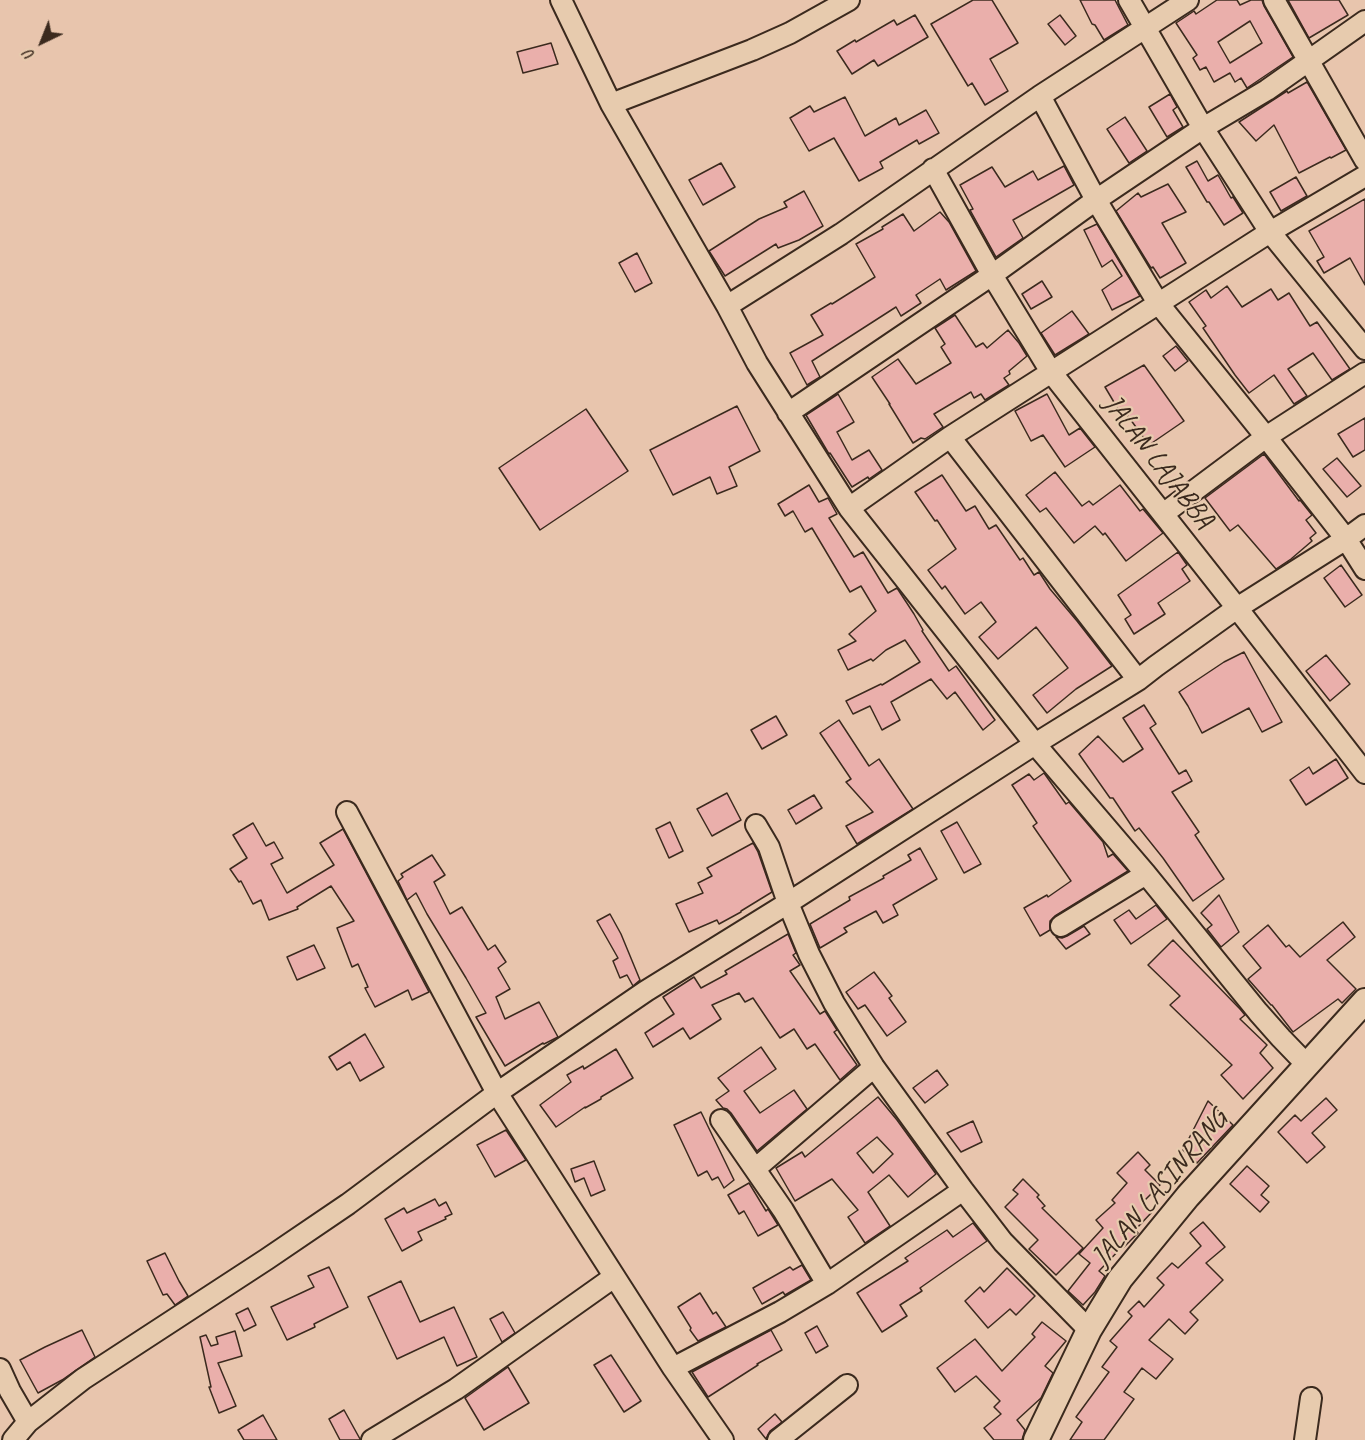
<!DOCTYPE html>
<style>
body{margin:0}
#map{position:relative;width:1365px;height:1440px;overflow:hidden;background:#e8c5ad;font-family:Caveat,sans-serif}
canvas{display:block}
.north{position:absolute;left:12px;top:12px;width:60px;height:60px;-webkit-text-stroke:4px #e7cbae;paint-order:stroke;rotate:223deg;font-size:16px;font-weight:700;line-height:24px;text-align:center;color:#3b2a1e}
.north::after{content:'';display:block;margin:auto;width:21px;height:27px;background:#3b2a1e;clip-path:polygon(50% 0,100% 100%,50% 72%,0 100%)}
</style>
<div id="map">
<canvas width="1365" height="1440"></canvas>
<div class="north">U</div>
</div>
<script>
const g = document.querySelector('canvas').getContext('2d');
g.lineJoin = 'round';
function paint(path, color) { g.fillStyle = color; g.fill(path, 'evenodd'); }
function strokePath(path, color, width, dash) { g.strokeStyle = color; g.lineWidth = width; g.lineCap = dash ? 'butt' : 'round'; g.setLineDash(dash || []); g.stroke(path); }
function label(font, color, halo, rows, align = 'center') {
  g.font = font + ' Caveat,sans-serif'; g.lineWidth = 4.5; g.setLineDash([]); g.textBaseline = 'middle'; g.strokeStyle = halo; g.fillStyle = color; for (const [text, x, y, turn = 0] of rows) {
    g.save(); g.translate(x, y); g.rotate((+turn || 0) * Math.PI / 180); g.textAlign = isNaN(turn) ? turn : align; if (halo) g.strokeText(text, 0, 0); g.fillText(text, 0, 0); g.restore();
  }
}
const building = new Path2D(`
 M973,0H992L1018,43L990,59L1008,91L985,105L972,83L968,86L931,24Z
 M1080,0H1115L1128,25L1104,40L1095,25L1092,24Z
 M1217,0H1237L1240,5L1251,0H1262L1264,6L1293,57L1247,88L1241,78L1235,82L1230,73L1214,82L1206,67L1200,70L1193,58L1197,55L1176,23L1194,11L1196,14ZM1250,21L1262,43L1230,63L1218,42Z
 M1288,0H1339L1348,15L1309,38Z
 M915,15L928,37L878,66L874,60L852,74L837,51L855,40L856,42L894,20L897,25Z
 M1060,15L1076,36L1065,45L1048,24Z
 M551,43L558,64L523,73L517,52Z
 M1307,82L1346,150L1331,158L1330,157L1299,173L1274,125L1256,141L1239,122L1287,91L1288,93Z
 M1170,94L1177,107L1173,110L1183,127L1167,137L1149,107Z
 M845,97L865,136L896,118L899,125L926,110L939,133L919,144L917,140L880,162L883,168L859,181L834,138L809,151L790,118L810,106L814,112Z
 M1125,117L1147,151L1129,163L1107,129Z
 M1197,161L1208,181L1218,175L1231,198L1233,197L1243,213L1224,225L1209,202H1207L1186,167Z
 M721,163L735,187L703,205L689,180Z
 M1064,166L1074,185L1013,220L1023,238L996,257L970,210L973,209L960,185L992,167L1005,187L1033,171L1038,180Z
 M1296,177L1307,196L1281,211L1270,192Z
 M1168,184L1186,212L1162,223L1186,263L1160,278L1153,267L1151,268L1116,211L1138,193L1141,197Z
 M804,191L823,226L799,240L778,248L776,244L725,276L709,251L759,219L787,207L784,202Z
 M1365,199V285L1350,258L1324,273L1317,261L1324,257L1309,231Z
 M940,212L949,222L976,271L946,290L940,279L916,295L921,303L901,316L896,307L812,361L820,377L807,385L790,353L823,335L811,315L831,303L832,304L875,277L856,244L883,229L882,227L903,214L914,231Z
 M1097,224L1140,296L1112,310L1102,290L1122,276L1112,260L1102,267L1084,230Z
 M637,253L652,283L635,292L619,263Z
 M1042,281L1052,297L1031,309L1022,294Z
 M1227,286L1242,307L1271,289L1278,300L1289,293L1310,326L1317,322L1350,369L1332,380L1313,353L1288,369L1307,396L1294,404L1274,375L1249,393L1235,375L1203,328L1206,326L1189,302L1206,290L1211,298Z
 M1072,311L1089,334L1055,355L1041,333Z
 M955,315L976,347L983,343L987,348L1008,330L1019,343L1027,356L1009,371L1010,374L1004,378L1009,385L985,400L981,394L974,398L971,392L934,414L943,427L925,439L921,438L913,443L889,404H890L872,377L898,359L916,384L951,363L941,347L945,344L935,328Z
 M1176,346L1188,361L1175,371L1163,356Z
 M1144,365L1184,421L1149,445L1125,412L1121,414L1105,387Z
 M838,394L854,422L837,432L852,460L869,450L882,470L869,479L868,477L852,487L830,453L829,454L806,415Z
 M1047,394L1069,435L1080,428L1095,447L1065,467L1043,435L1031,441L1015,411Z
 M737,406L760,451L729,467L737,486L717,494L710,477L673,495L650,450Z
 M586,409L628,471L540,530L499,468Z
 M1365,418V450L1353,457L1338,434Z
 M1264,454L1299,501L1300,500L1312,515L1306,520L1316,533L1310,538L1312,541L1291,559L1276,569L1238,525L1230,531L1205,498Z
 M1337,458L1361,486L1347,497L1323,469Z
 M1055,472L1082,506L1089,501L1093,505L1120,485L1140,511L1143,509L1163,533L1126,561L1105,533L1103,535L1095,526L1074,543L1046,508L1040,512L1026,495Z
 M942,475L966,511L975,506L989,529L996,525L1020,560L1023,558L1034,575L1039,572L1050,589L1077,621L1112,666L1076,689L1047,713L1033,695L1068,668L1036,627L998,659L979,637L996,622L981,602L965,614L945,586L942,589L928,570L956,549L937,520L935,521L915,492Z
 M809,485L819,502L828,498L837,514L829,518L854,557L863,552L888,593L897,588L914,614L923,630L922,631L949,671L956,666L995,720L983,730L955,692L947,699L931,679L891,702L900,720L882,730L870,706L853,714L846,701L881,684L882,685L920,662L905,640L886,650L873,661L871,659L848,670L838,650L856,641L849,634L876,611L861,586L850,592L812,528L805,532L793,511L785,516L778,504Z
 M1178,552L1187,565L1182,569L1190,581L1158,603L1165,614L1134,634L1125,619L1131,615L1118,595Z
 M1341,565L1362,595L1345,607L1324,578Z
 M1244,652L1282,722L1262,732L1249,708L1202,733L1188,706L1179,692L1224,662Z
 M1326,655L1350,684L1330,701L1306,671Z
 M1144,705L1156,724L1150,728L1179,774L1186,770L1192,781L1172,792L1199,832L1195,835L1224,879L1193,901L1163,858L1139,828L1135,831L1113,798H1110L1079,754L1098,736L1123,762L1143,749L1123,718Z
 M776,716L787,735L762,749L751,730Z
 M839,720L869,766L879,759L913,809L857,844L846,826L873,812L846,782L851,779L820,733Z
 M1336,759L1348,778L1306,805L1290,780L1309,767L1313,774Z
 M1044,773L1066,804L1069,802L1103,842L1108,857L1113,854L1128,871L1055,916L1050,921V930L1040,936L1024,908L1047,895L1048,897L1071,881L1033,826L1037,823L1012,785L1029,774L1034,780Z
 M727,793L741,820L712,836L697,809Z
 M814,795L822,808L796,824L788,810Z
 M670,822L683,851L669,858L656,829Z
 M957,822L981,864L964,873L941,831Z
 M253,823L266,846L274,842L283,858L271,864L287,893L334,865L320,843L343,829L429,992L412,1000L408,990L375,1007L365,988L368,987L358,964L352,967L337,928L354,921L331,886L297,907L298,909L269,920L261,900L253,904L241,881L239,882L230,869L247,858L233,835Z
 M753,843L758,852L772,892L741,911V912L719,924L717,920L689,932L676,904L703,893L698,883L712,876L707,868Z
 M920,848L937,879L893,905L898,915L883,923L876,911L844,928L847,932L820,948L810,924L850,900L849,897L884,878L883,876L911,860L908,855Z
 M432,855L445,875L434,882L450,914L462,907L488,950L495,945L506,962L498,968L510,989L496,997L505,1019L539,1002L558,1037L544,1044L543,1043L505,1066L476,1017L486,1013L466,978L427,914L416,893L407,900L398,881L403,877L401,874Z
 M1219,895L1239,932L1221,947L1207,929L1212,925L1201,913Z
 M1156,905L1167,919L1131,944L1114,920L1129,910L1136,919Z
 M610,914L621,934L640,980L633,986L627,975L620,978L613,961L618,958L597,921Z
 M1343,922L1355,937L1327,960L1356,989L1342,1003L1338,999L1293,1032L1272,1005H1271L1248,979L1261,968L1243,946L1268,925L1286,947L1289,945L1300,957Z
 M1084,926L1090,934L1066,949L1056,937L1062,938L1067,936Z
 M788,934L796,953L793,955L800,965L790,971L820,1014L825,1011L837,1030L834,1032L857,1065L840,1080L815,1044L807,1049L794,1029L780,1038L753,998L745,1002L739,993L712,1005L721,1019L690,1039L683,1028L653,1047L645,1033L674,1014L663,997L694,977L701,988L727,974L725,971Z
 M1173,940L1240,1009L1245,1015L1240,1019L1267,1045L1260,1053L1273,1068L1243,1099L1221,1075L1232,1065L1170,1005L1180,996L1148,965Z
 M314,945L325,968L297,980L287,957Z
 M874,972L892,996L889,998L906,1022L887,1036L865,1005L858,1009L846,992Z
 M365,1034L384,1067L360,1081L350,1062L337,1070L329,1057Z
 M761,1047L776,1069L744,1091L760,1113L794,1090L807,1109L757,1151L731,1113L727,1109L723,1108L716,1100L729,1091L718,1078Z
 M616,1049L633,1078L601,1097V1099L585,1108V1107L556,1127L540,1105L571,1082L567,1075L583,1066L584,1069Z
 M937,1070L948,1085L925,1103L913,1088Z
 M878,1097L897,1120L936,1174L908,1197L889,1175L868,1192L890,1226L865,1243L848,1217L858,1210L832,1179L795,1201L776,1168L802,1152L805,1157ZM877,1137L893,1154L873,1173L857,1153Z
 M1326,1098L1337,1110L1312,1133L1325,1147L1307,1163L1278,1132L1295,1115L1301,1121Z
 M1208,1101L1233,1125L1197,1163L1183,1150Z
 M701,1112L734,1180L724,1188L718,1177L712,1180L707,1171L698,1176L674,1125Z
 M973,1121L982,1142L961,1152L947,1133Z
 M506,1130L526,1160L495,1177L477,1145Z
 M1138,1152L1150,1165L1145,1170L1160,1185L1142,1203L1152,1212L1135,1230L1138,1233L1123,1248L1122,1247L1099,1271L1105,1276L1095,1292L1083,1305L1068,1291L1090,1263L1079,1254L1103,1228L1096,1220L1115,1203L1112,1200L1127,1183L1117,1173Z
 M594,1161L605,1190L591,1196L584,1178L575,1182L571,1169Z
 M1247,1166L1269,1186L1261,1195L1269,1202L1260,1212L1230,1184Z
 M1023,1179L1039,1195L1037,1197L1045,1206L1042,1208L1083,1248L1056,1275L1029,1249L1038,1240L1005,1207L1018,1194L1013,1190Z
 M749,1183L766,1211L768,1209L778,1225L758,1236L744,1211L739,1214L728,1195Z
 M435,1199L439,1206L446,1202L452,1214L445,1217L446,1219L418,1232L422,1240L402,1251L385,1219L404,1208L407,1213Z
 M1203,1222L1225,1247L1206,1263L1223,1280L1190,1312L1198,1320L1185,1334L1169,1319L1149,1340L1173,1359L1156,1379L1142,1368L1124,1392L1134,1399L1104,1440H1070L1082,1422L1076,1417L1109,1372L1102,1367L1117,1347L1110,1341L1132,1316L1128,1312L1139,1301L1144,1307L1164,1285L1157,1278L1172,1263L1178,1268L1201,1246L1190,1233Z
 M973,1223L987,1241L920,1288L922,1291L900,1305L907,1316L882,1332L857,1293L908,1261L905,1258L947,1230L953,1237Z
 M165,1253L179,1281L188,1296L175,1305L167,1294L163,1295L147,1261Z
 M802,1265L811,1280L785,1295L783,1292L762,1304L753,1288L790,1267L793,1270Z
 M329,1267L348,1307L314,1324L315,1327L287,1340L271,1307L314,1287L308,1276Z
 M1007,1268L1035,1296L1016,1315L1010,1309L988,1328L965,1301L980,1287L984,1292Z
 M401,1281L420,1322L454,1307L477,1357L457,1366L444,1337L397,1359L368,1297Z
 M700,1293L713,1314L716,1312L726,1327L698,1341L690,1330L691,1328L678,1307Z
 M248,1308L256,1325L244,1331L236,1314Z
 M503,1312L515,1333L502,1342L490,1319Z
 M1042,1322L1066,1341L1045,1366L1053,1373L1041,1398L1017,1420L1025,1430L1022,1440H994L984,1428L1001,1414L994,1407L1000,1401L976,1376L955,1392L937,1368L975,1339L1002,1371L1035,1337L1032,1334Z
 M817,1326L828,1346L816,1353L805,1333Z
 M82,1330L95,1357L62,1380L38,1393L20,1360L45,1347Z
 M771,1330L782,1350L757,1364L758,1365L708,1397L692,1372Z
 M235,1331L242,1356L218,1363L236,1406L219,1413L209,1387H211L200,1337L206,1335L211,1346L218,1344L216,1337Z
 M611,1355L641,1401L624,1412L594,1365Z
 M508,1367L529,1403L484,1430L465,1398Z
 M344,1410L360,1439V1440H340L329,1419Z
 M775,1414L782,1422L770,1431L766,1439L758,1429Z
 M263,1415L277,1440H244L238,1430Z`);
paint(building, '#eaafab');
strokePath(building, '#3b2a1e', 1.5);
const minor = new Path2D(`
 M561,0L611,104L727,306L757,363L849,508L1035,744L1146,874L1258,1012L1281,1038L1307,1065
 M1129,0L1203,128L1270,232L1365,349
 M1274,0L1365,160
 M1040,96L1096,200L1158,303L1266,437L1346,539L1365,569
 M611,104L752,50L790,33L849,0
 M933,169L992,275L1051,372L1237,608L1365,773
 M727,306L841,234L1040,96L1188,0
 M788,413L992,275L1096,200L1203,128L1267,90L1365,21
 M950,437L1138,680
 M849,508L950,437L1270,232L1365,176
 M1163,514L1266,437L1365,373
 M347,812L497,1093L673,1368L723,1440
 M756,825L769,847L788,903L809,954L834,1003L874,1067L963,1190L1003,1242L1089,1330
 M1061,926L1146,874
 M721,1120L783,1210L827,1284
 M755,1169L874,1067
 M673,1368L780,1312L827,1284L963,1190
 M0,1369L10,1391L28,1422
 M13,1440L28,1422L83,1379L267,1259L348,1204L497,1093L646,991L788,903L1035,744L1138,680L1156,666L1237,608L1346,539L1365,525
 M372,1440L456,1389L614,1277
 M778,1440L847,1385
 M1305,1440L1311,1398`);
const tertiary = new Path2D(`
 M1036,1440L1089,1330L1120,1279L1188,1196L1365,1001`);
strokePath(minor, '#3b2a1e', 24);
strokePath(tertiary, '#3b2a1e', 28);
strokePath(minor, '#e7cbae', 20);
strokePath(tertiary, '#e7cbae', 24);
label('28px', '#3b2a1e', '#e7cbae', [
 ["JALAN LAJABBA",1158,462,52],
 ["JALAN LASINRANG",1160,1189,-50]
]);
</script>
